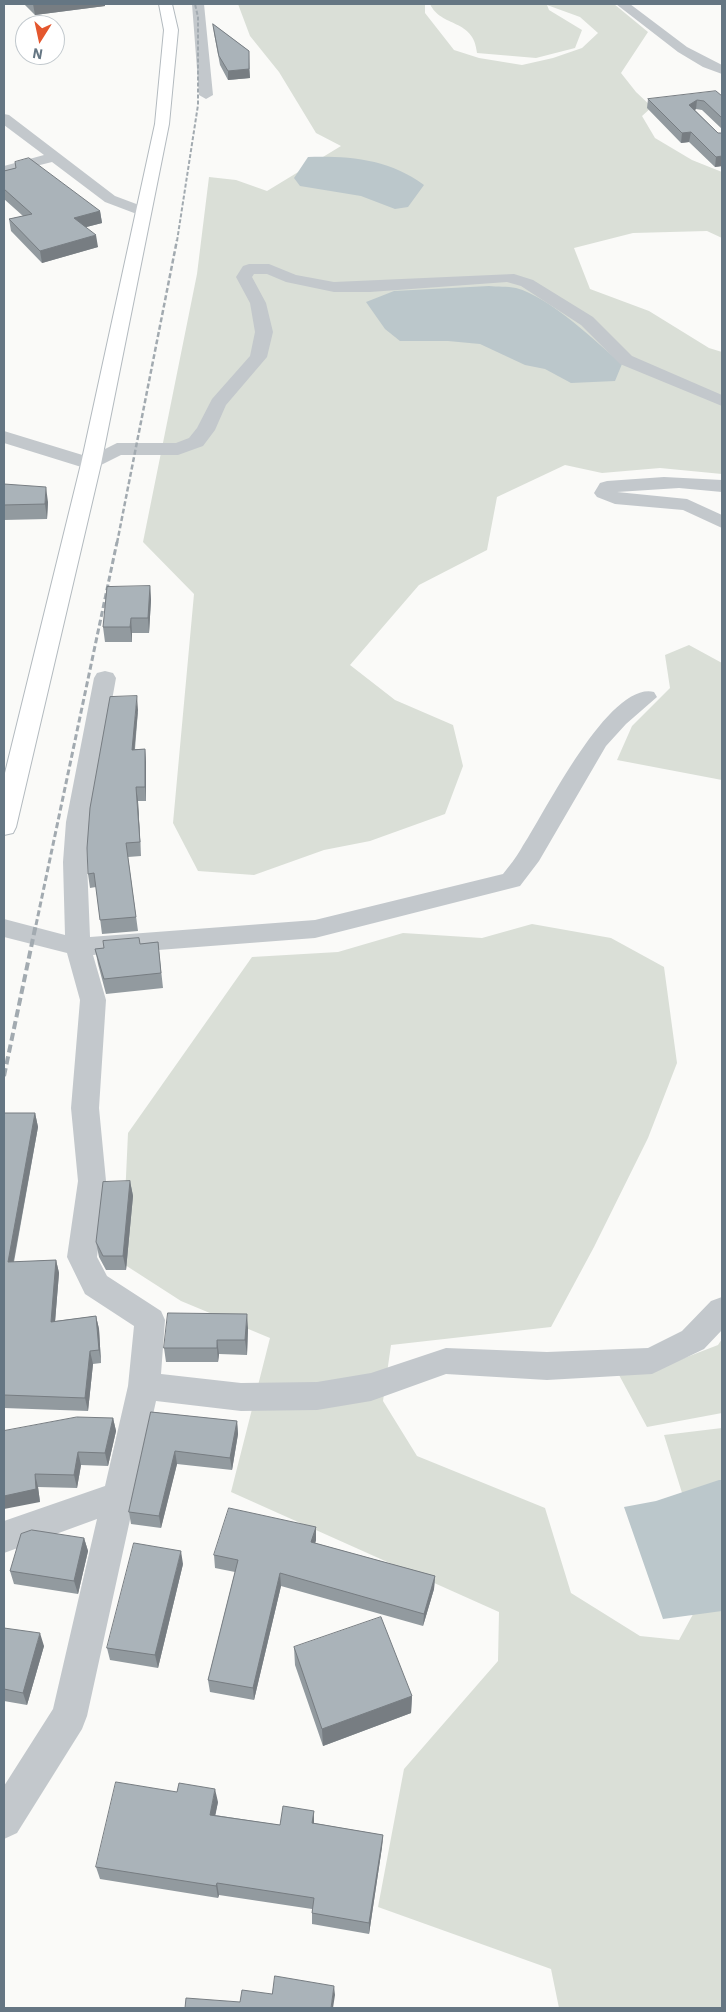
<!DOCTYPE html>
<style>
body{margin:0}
#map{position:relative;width:726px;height:2012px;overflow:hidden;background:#fafaf8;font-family:"IBM Plex Sans",sans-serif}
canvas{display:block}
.frame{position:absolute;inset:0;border:5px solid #657683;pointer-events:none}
.north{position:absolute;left:15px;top:15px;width:50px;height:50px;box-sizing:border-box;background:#fff;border:1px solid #c1c8cd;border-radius:50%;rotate:190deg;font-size:14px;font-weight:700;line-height:20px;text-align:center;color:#657683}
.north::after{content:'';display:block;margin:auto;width:18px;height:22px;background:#e4572e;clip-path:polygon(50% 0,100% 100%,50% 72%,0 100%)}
</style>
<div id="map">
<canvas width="726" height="2012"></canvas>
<div class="frame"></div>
<div class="north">N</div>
</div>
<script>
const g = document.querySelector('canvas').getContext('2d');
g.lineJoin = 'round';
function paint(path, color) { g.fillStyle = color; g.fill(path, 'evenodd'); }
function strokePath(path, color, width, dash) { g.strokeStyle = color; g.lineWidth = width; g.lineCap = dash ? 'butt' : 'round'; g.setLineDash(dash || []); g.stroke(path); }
paint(new Path2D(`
 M238,4H425V13L454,50L479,58L522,65L553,58L582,48L598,33L580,17L547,5L549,10L582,30L575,48L536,58L477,53C474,18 441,28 430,4H614L648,32L621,73L636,92L652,107L642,116L655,138L692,160L722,172V238L707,231L633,233L574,248L590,289L649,311L709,348L722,352V474L660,468L602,473L565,465L497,497L487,550L419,585L350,665L395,700L453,725L463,766L445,814L370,841L324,850L254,875L198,871L173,823L194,594L143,542L197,274L209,177L236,180L267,191L341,146L316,133L279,72L250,36Z
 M689,645L722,663V780L617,760L632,726L670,688L665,655Z
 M532,924L611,938L664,967L677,1063L648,1138L594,1247L551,1327L391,1345L383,1401L417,1456L545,1508L571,1593L640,1636L679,1640L710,1583L664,1435L722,1428V2008H559L551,1969L378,1907L404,1769L498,1661L499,1612L231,1492L270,1338L181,1301L122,1263L128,1133L252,957L338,952L403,933L482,938Z
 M722,1339V1413L647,1427L619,1375L674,1362L718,1345Z`), '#dadfd7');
paint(new Path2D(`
 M308,157C350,156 389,159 424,185L408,207L395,209L361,196L300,186L294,178Z
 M489,286C497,287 507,286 516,288C550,297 595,341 622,364L615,381L571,383L545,369L525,365L480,344L448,341H400L385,329L366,302L394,291Z
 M719,1480H722V1611L663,1619L624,1507L656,1501Z`), '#bbc7cb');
const secondary = new Path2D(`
 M159,4H172L178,30L169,124L101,464L16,827L13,833L4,835V777L81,464L155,124L164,30Z`);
strokePath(secondary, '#b3babf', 2);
paint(new Path2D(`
 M192,4H204L213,95L206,99L199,95Z
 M616,4H630L687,47L722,65V74L703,67L678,52Z
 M4,114L9,115L115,196L147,208L150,211L142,216L105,202L52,162L4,174V166L44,155L4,125Z
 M249,264H269L296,275L334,282L514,274L533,280L593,317L632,356L722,395V406L620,364L581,325L521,286L507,282L370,292H334L286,282L267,274H254L252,277L266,303L273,332L267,357L226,405L215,430L203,446L178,455H121L91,470L4,443V431L89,457L117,443H176L189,438L197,428L212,399L250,356L255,332L250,303L236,277L243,266Z
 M664,477L722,480V492L679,488L617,492L687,499L722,515V528L683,510L615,504L597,497L594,493L600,483L607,481Z
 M105,671L113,673L116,678L90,822L87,862L90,937L315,920L503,874C509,866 516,858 521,849C543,817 608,681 654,692L657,697L626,724L606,746L539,861L520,886L315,938L93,955L106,1000L99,1108L106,1181L97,1257L107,1276L161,1311L165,1320L161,1374L241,1383L317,1382L371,1373L446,1348L547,1352L648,1348L682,1331L711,1301L722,1297V1330L704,1349L652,1374L547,1380L446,1374L371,1401L317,1410L241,1411L156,1401L87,1716L82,1729L17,1833L4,1839V1786L53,1709L97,1519L4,1553V1521L105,1486L128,1386L134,1326L85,1294L67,1257L78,1181L71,1108L80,1000L67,953L4,937V919L65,935L63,862L66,822L94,678L97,673Z`), '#c3c8cc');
paint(secondary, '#fff');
strokePath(new Path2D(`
 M177,241L198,105V17L195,4`), '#a2aab0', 2, [4, 2]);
strokePath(new Path2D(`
 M117,543L177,240`), '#a2aab0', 2.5, [5, 2.5]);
strokePath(new Path2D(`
 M36,925L117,542`), '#a2aab0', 3, [6, 3]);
strokePath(new Path2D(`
 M4,1076L36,924`), '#a2aab0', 4, [8, 4]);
paint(new Path2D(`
 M24,4H105V6L35,15Z
 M213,24L249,51L250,78L228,80L220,65L214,33Z
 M722,96V129L702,110L696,109L695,110L718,133H722V166L715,167L689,142L681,143L647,108L648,99Z
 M15,162L100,211L102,223L86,227L98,247L42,263L11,231L9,219L23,216L4,199V171L16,168Z
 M4,484L48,502L47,519L4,520Z
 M150,586L151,600L149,633H132V642H105L103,627Z
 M138,710L135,749H145L146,763V801H138L141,856L128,857L138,931L102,934L96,887L90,888L88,874Z
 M158,942L163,988L106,994L98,964L95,949Z
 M4,1113H35L38,1127L14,1262L56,1260L59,1273L55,1321L96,1316L99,1329L101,1363L93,1364L88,1411L4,1408Z
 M130,1181L133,1196L126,1270H106L99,1257L96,1242Z
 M248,1328L247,1355L219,1354L218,1362H166L164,1348Z
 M151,1412L237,1421L238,1434L232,1470L177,1464L161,1528L131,1524L129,1512Z
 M113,1418L116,1431L108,1466L81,1465L77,1488L38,1487L40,1502L4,1431Z
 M316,1527V1540L315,1543L435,1576L434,1589L423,1626L281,1586L254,1700L210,1692L208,1680L235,1572L215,1568L214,1555Z
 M84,1538L88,1551L78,1594L14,1584L10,1571Z
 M183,1564L158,1668L110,1660L107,1648Z
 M4,1628L44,1646L27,1705L4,1701Z
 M294,1647L412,1696L411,1713L323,1746L295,1665Z
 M218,1802L215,1815L280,1825L314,1811V1823L383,1835L382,1847L369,1934L312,1924V1909L219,1895L218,1898L100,1879L96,1867Z`), '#929a9f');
paint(new Path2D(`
 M33,4H105V6L35,15Z
 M249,69L250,78L228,80V71Z
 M697,100L696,109L688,115L689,105Z
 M691,132L689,142L681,143L682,133Z
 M722,156V166L715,167L716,157Z
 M100,211L102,223L75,230L74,218Z
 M96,235L98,247L42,263L40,251Z
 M46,487L48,502L47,519L45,504Z
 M150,586L151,600L149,633L148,618Z
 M131,618L132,633V642L130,627Z
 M137,696L138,710L133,764L132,750Z
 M145,749L146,763V801L145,787Z
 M136,787L138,801L141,856L140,842Z
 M35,1113L38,1127L11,1275L8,1262Z
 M130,1181L133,1196L126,1270L123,1256Z
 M56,1260L59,1273L54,1335L51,1322Z
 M247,1314L248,1328L247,1355L245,1340Z
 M96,1316L99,1329L101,1363L99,1350Z
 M217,1340L219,1354L218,1362L217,1348Z
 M90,1351L93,1364L88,1411L85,1398Z
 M113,1418L116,1431L108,1466L105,1453Z
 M237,1421L238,1434L232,1470L230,1458Z
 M175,1451L177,1464L161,1528L159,1516Z
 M78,1452L81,1465L77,1488L74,1475Z
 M35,1474L38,1487L40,1502L4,1509V1496Z
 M316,1527V1540L312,1555L311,1542Z
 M84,1538L88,1551L78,1594L74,1581Z
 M181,1551L183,1564L158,1668L155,1655Z
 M280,1573L281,1586L254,1700L253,1688Z
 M435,1576L434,1589L423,1626L424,1614Z
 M40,1633L44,1646L27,1705L23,1693Z
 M412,1696L411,1713L323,1746L322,1729Z
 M215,1789L218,1802L213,1827L210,1815Z
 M314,1811V1824L312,1823Z
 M383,1835L382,1847L369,1934V1923Z
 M217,1883L219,1895L218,1898L216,1886Z
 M334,1986L335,1995L333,2008H331Z`), '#777d82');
const building = new Path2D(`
 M213,24L249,51V69L228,71L219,56Z
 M716,91L722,96V118L704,101L697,100L689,105L718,133H722V156L716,157L691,132L682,133L648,99Z
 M29,158L100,211L74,218L96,235L40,251L9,219L32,214L4,189V171L16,168L15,162Z
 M4,484L46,487L45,504L4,505Z
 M150,586L148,618H131L130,627H103L107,587Z
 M137,696L132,750L145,749V787H136L140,842L126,843L136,917L100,920L94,873L88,874L87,848L90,808L110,697Z
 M139,938L140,944L158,942L161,973L104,979L95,949L104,948L103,941Z
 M4,1113H35L8,1262L56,1260L51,1322L96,1316L99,1350L90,1351L85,1398L4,1395Z
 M130,1181L123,1256H103L96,1242L103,1182Z
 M168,1313L247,1314L245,1340H217V1348H164Z
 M151,1412L237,1421L230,1458L175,1451L159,1516L129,1512Z
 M77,1417L113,1418L105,1453L78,1452L74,1475L35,1474L36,1489L4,1496V1431Z
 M229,1508L316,1527L311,1542L435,1576L424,1614L280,1573L253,1688L208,1680L238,1560L214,1555Z
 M32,1530L84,1538L74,1581L10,1571L21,1534Z
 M134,1543L181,1551L155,1655L107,1648Z
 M381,1617L412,1696L322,1729L294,1647Z
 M4,1628L40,1633L23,1693L4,1689Z
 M116,1782L177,1792L179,1783L215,1789L210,1815L280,1825L283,1806L314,1811L312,1823L383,1835L369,1923L312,1913L314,1898L217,1883L216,1886L96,1867Z
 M275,1976L334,1986L331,2008H185L186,1998L240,2002L242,1990L272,1994Z`);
paint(building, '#aab3b9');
strokePath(building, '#777d82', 1);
</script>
